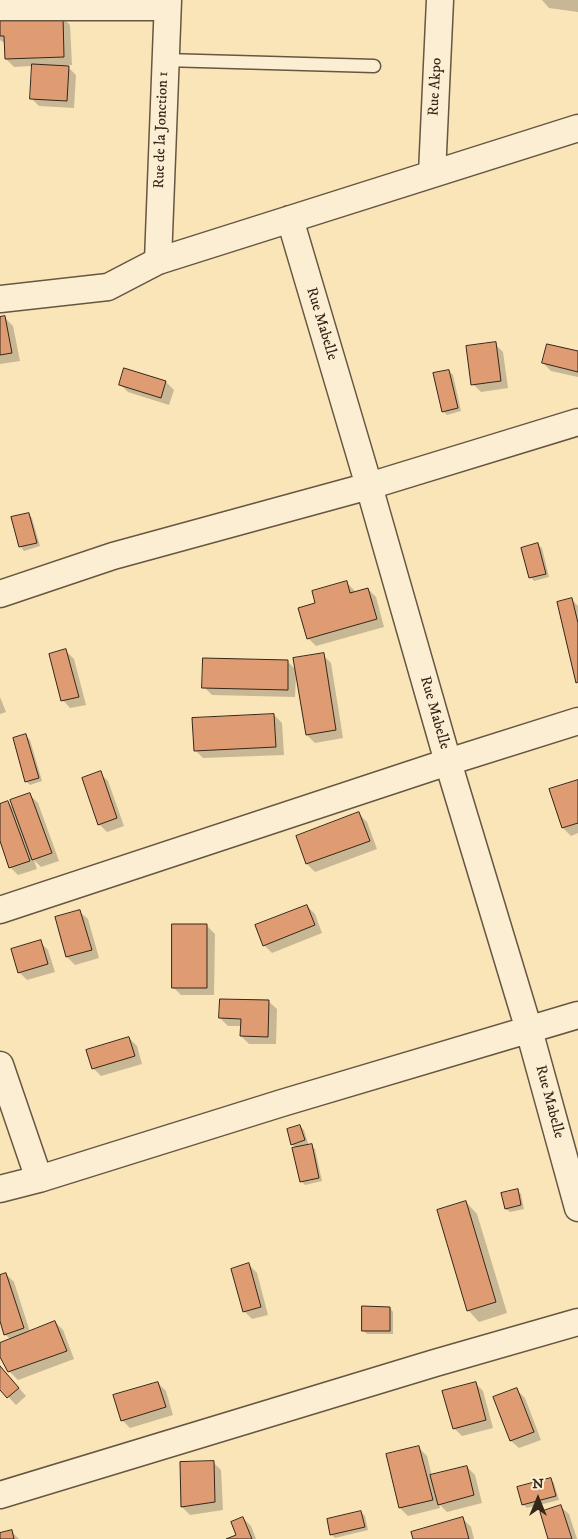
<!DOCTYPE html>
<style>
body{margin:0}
#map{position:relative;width:578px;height:1539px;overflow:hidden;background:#fae5b9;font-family:"IM FELL DW Pica",serif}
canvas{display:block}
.north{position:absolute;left:513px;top:1474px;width:50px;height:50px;-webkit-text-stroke:4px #fceed2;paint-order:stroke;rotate:0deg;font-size:14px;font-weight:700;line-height:20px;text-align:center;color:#35261a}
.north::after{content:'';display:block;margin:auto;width:18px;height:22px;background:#35261a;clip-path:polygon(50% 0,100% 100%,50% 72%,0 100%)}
</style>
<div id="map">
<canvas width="578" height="1539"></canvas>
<div class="north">N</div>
</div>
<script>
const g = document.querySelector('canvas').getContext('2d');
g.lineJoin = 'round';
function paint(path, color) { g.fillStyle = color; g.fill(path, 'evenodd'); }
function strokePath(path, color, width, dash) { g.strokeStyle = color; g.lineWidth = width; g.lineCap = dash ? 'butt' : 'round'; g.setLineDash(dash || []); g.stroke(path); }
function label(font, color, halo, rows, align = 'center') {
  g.font = font + ' "IM FELL DW Pica",serif'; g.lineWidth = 5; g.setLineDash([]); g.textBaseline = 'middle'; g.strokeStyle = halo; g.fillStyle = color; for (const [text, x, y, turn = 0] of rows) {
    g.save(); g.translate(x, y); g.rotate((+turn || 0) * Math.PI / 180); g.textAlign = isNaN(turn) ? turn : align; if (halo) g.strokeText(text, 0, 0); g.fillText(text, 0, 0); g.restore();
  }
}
paint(new Path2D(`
 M542,0H578V12L549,8Z
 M62,17L70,25L72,65H66L76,75L74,108L39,106L31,98L33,66L14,67L6,59V44L0,40V19Z
 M5,318L13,326L20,361L0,364V319Z
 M495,344L503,352L508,388L481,392L473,384Z
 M578,353V377L551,371L543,363Z
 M125,369L166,382L174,390L169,405L128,392L120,384Z
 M449,371L453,375L461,411L447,415L443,411Z
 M28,514L32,518L40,546L24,551L21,547L13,518Z
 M538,545L542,548L549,577L534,581L531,577Z
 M346,582L354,590L355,593L368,589L376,597L384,627L316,646L308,638L317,604Z
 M572,600L578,606V683L577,682Z
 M66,651L74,659L86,705L70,708L63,700Z
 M323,655L331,663L343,738L315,743L307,735L297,675H296L295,697L212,695L204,687L288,662L296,670Z
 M0,697L6,712L0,714Z
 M274,715L282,723L284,755L203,758L195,750Z
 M26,736L30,740L42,781L30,785L26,781Z
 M100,773L108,781L124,826L107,832L99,824Z
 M578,781V833L571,836L563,828Z
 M30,795L38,803L59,861L41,867L34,860L37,869L18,875L10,867L0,837V805L8,802L14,809Z
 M359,814L367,822L377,849L315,872L307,864L297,836Z
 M307,906L315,914L322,933L272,953L264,945Z
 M80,912L88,919L99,958L75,965L67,957L57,918Z
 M207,926L215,934L214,995H181L173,987Z
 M40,942L48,950L55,972L27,980L19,972Z
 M269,1002L277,1009L276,1044H249L241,1036V1026H228L220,1018Z
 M129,1038L137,1046L142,1064L101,1076L93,1068Z
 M300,1126L304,1130L309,1146H311L315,1149L322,1181L305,1185L301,1181L297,1149L292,1144Z
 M517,1190L521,1194L524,1209L510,1212L506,1209L503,1194Z
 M466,1202L477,1214L507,1313L479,1322L468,1310Z
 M249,1265L257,1273L268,1315L252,1319L244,1311Z
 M6,1274L14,1282L30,1332L55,1322L63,1330L74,1359L18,1380L9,1371L0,1354V1345L11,1340L5,1334L0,1317V1276Z
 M390,1308L393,1312V1334H367L363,1330Z
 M0,1366L26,1396L16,1405L0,1388Z
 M158,1383L166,1391L173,1415L130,1428L122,1420Z
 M475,1383L483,1391L493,1428L462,1436L454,1428Z
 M517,1390L525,1398L541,1440L519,1448L511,1441Z
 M419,1448L427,1456L432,1476L467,1467L475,1475L482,1503L447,1512L439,1504L440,1508L408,1516L400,1508L387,1455Z
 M213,1462L221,1470L223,1510L190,1515L182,1507Z
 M551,1479L554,1483L559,1500L527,1508L523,1504Z
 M561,1507L569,1514L577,1539H549Z
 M361,1512L365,1516L368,1530L335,1538L331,1534Z
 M243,1518L251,1526L256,1539H229L237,1536Z
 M463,1519L471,1527L474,1539H414Z
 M11,1531L19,1539H0V1534Z`), '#0003');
const building = new Path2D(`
 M63,15L64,57L5,59L4,36H0V17Z
 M32,64L69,66L67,101L30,99Z
 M5,316L12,353L0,355V317Z
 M496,342L501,381L471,385L466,346Z
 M547,344L578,351V372L542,363Z
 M124,368L166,381L161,398L119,385Z
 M449,370L458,408L442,412L433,373Z
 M29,513L37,543L19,547L11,517Z
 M538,543L546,574L529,578L521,548Z
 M347,581L350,593L368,588L377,619L307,639L298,608L315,603L312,591Z
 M572,598L578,623V682L576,683L557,602Z
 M66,649L79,697L61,701L49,654Z
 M324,653L336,730L306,735L293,658Z
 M203,658L288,660V690L202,688Z
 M274,714L276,747L194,751L192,718Z
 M26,734L39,778L25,782L13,738Z
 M101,771L117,818L98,825L82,778Z
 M578,780V823L562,828L549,789Z
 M30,793L52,853L32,860L10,800Z
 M8,801L30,861L9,868L0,841V804Z
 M359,812L370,841L306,864L296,836Z
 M307,905L315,925L263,946L255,925Z
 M80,910L92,950L66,957L55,917Z
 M172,924H207V988H172Z
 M41,940L48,964L18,973L11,949Z
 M220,999L269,1000L268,1037L240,1036L241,1019L219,1018Z
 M129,1037L135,1056L92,1069L86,1050Z
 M300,1125L305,1140L291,1145L287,1129Z
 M312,1144L319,1178L300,1182L292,1148Z
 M518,1189L521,1205L505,1209L501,1193Z
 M466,1201L496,1302L467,1311L437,1210Z
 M249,1263L261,1307L243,1312L231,1269Z
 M6,1273L24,1328L4,1335L0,1321V1275Z
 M362,1306L390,1307V1331H362Z
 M55,1321L67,1351L8,1372L0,1357V1343Z
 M0,1366L19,1388L7,1398L0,1390Z
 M158,1382L166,1407L121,1421L113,1395Z
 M476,1382L486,1420L453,1429L442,1391Z
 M517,1388L534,1432L510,1441L493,1397Z
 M419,1446L433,1500L399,1508L386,1454Z
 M214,1461L215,1502L181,1507L180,1462Z
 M467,1466L474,1495L438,1505L430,1475Z
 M551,1478L556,1496L522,1505L517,1487Z
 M561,1505L572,1539H548L540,1512Z
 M361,1511L365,1527L330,1535L327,1519Z
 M243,1517L252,1539H226L236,1535L231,1522Z
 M463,1517L469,1539H413L411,1532Z
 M12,1530L14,1539H0V1533Z`);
paint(building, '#df9b72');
strokePath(building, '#35261a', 1);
const lane = new Path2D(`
 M165,60L374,66`);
const street = new Path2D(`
 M0,7H167
 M432,174L440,0
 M290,219L369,486L448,762L529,1030L578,1208
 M158,261L168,0
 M0,299L108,287L158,261L578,128
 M0,594L113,556L369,486L578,422
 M0,910L448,762L578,721
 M0,1065L39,1179
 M0,1189L39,1179L282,1103L578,1015
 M0,1495L435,1363L578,1322`);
strokePath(lane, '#665642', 15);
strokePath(street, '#665642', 29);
strokePath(lane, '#fceed2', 12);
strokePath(street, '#fceed2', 26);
label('15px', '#35261a', '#fceed2', [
 ["Rue Akpo",436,87,-87],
 ["Rue de la Jonction 1",162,130,-88],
 ["Rue Mabelle",321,324,73],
 ["Rue Mabelle",434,713,74],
 ["Rue Mabelle",549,1102,75]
]);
</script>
